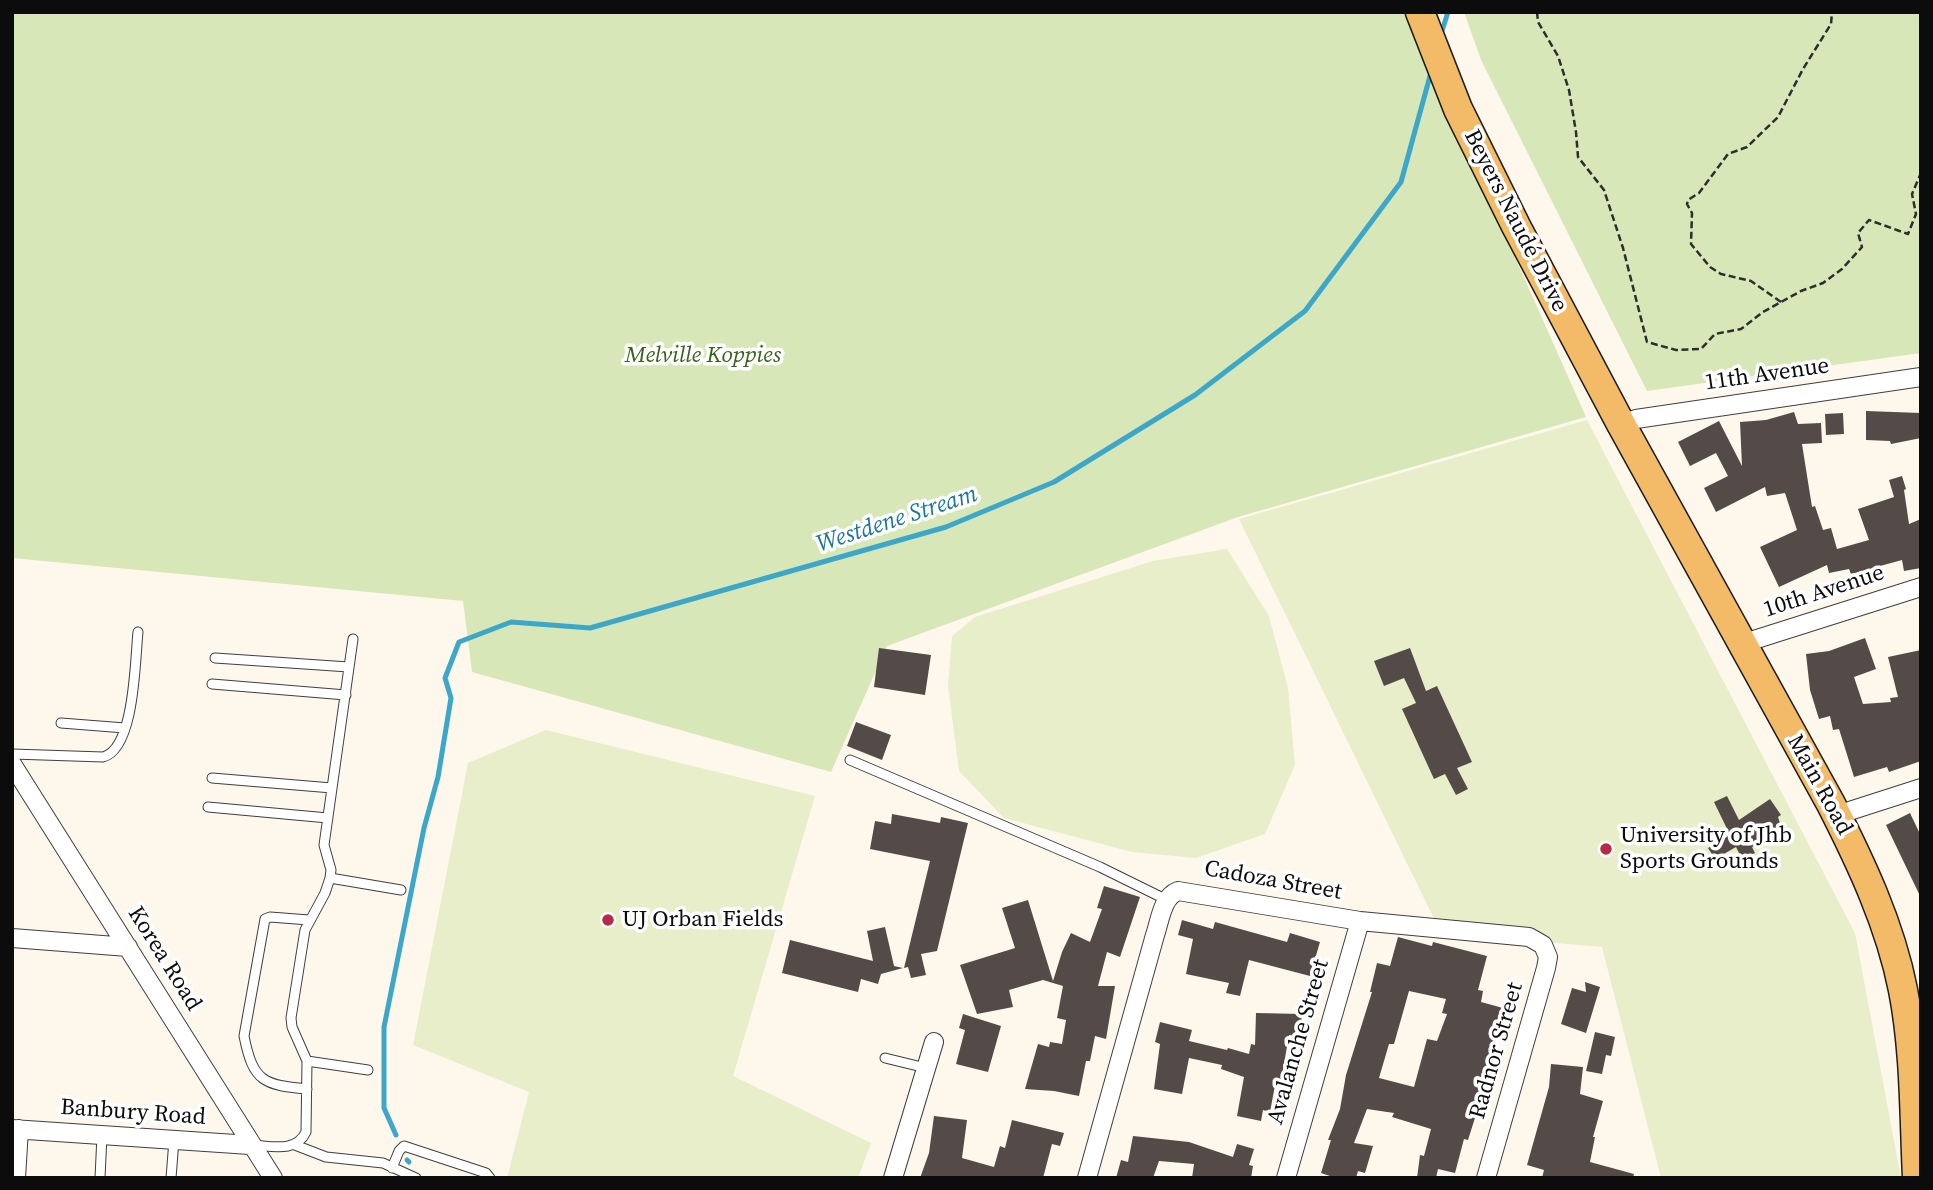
<!DOCTYPE html>
<meta charset="utf-8">
<style>
body{margin:0}
#map{position:relative;width:1933px;height:1190px;overflow:hidden;background:#fef8ec;font-family:"Source Serif 4",serif}
canvas{display:block}
.frame{position:absolute;inset:0;border:14px solid #0c0c0c;pointer-events:none}
</style>
<div id="map">
<canvas width="1933" height="1190"></canvas>
<div class="frame"></div>
</div>
<script>
const g = document.querySelector('canvas').getContext('2d');
g.lineJoin = 'round';
function paint(path, color) { g.fillStyle = color; g.fill(path, 'evenodd'); }
function strokePath(path, color, width, dash) { g.strokeStyle = color; g.lineWidth = width; g.lineCap = dash ? 'butt' : 'round'; g.setLineDash(dash || []); g.stroke(path); }
function label(font, color, halo, rows, align = 'center') {
  g.font = font + ' "Source Serif 4",serif'; g.lineWidth = 7; g.setLineDash([]); g.textBaseline = 'middle'; g.strokeStyle = halo; g.fillStyle = color; for (const [text, x, y, turn = 0] of rows) {
    g.save(); g.translate(x, y); g.rotate((+turn || 0) * Math.PI / 180); g.textAlign = isNaN(turn) ? turn : align; if (halo) g.strokeText(text, 0, 0); g.fillText(text, 0, 0); g.restore();
  }
}
paint(new Path2D(`
 M12,12H1406L1586,417L1238,517L887,646L831,772L472,672L463,601L12,558Z
 M1464,12H1921V353L1647,391L1481,60Z`), '#d8e7b7');
paint(new Path2D(`
 M1587,420L1855,933L1901,1178H1661L1602,947L1441,933L1239,519Z
 M1227,549L1269,616L1288,688L1295,765L1265,834L1196,858L1132,852L1004,818L959,771L948,686L952,636L975,617L1153,561Z
 M546,730L815,796L733,1076L871,1143L858,1178H507L529,1092L413,1045L468,763Z`), '#e8eec9');
strokePath(new Path2D(`
 M1441,34L1448,12
 M396,1135L384,1108V1027L424,828L438,777L451,698L445,678L459,642L511,622L590,628L946,527L1054,482L1195,395L1305,311L1401,182L1430,76
 M407,1160L409,1162`), '#3ca7c8', 5);
paint(new Path2D(`
 M1866,411L1921,413V438L1891,444L1890,441L1866,440Z
 M1794,412L1798,424L1821,423L1822,443L1802,444L1812,507L1815,506L1823,530L1831,528L1837,549L1869,540L1858,509L1894,497L1889,480L1902,476L1906,489L1904,490L1909,524L1921,519V568L1904,571L1902,560L1851,574L1849,569L1829,573L1827,565L1779,587L1760,547L1797,530L1785,493L1767,496L1765,487L1716,512L1704,488L1728,476L1716,453L1690,466L1678,442L1719,421L1742,466L1740,422L1766,420Z
 M1843,413L1844,434L1826,435L1825,414Z
 M1865,638L1876,669L1854,677L1863,704L1891,702L1890,698L1898,697L1888,657L1921,650V761L1889,772L1887,767L1854,777L1839,729L1833,730L1830,716L1819,719L1810,690L1806,654L1829,651Z
 M879,648L931,655L925,695L874,687Z
 M1410,648L1426,691L1437,686L1472,762L1457,768L1468,789L1456,795L1445,774L1434,779L1402,709L1416,703L1404,678L1384,686L1374,661Z
 M856,722L891,735L882,760L847,746Z
 M1727,796L1739,820L1770,799L1781,815L1778,817L1784,836L1752,847L1755,853L1742,859L1736,847L1715,859L1708,848L1730,835L1714,802Z
 M1910,813L1921,836V898L1886,825Z
 M892,814L940,823L941,817L968,823L937,951L921,954L926,975L911,978L908,967L904,968L930,861L870,849L875,821L891,824Z
 M1104,886L1140,897L1120,957L1107,952L1098,986H1115L1106,1039L1095,1036L1090,1061H1086L1079,1096L1054,1091L1025,1089L1038,1044L1049,1047L1050,1042L1062,1044L1066,1020L1057,1018L1063,986L1043,980L1009,990L1013,1007L977,1014L960,965L1015,948L1002,908L1028,900L1053,981L1062,952L1071,933L1090,942L1102,909L1097,908Z
 M1182,920L1213,929L1215,922L1287,942L1290,933L1320,942L1310,976L1249,960L1240,996L1226,993L1229,983L1186,974L1193,939L1178,935Z
 M885,927L894,966L903,968L881,974L878,984L861,979L858,992L782,973L790,940L873,961L867,931Z
 M1398,937L1432,946L1433,942L1487,956L1478,990L1483,991L1481,1002L1514,1011L1509,1030L1498,1027L1480,1102L1468,1140L1464,1139L1455,1173L1438,1169L1436,1178H1417L1420,1155L1424,1156L1431,1129L1392,1117L1394,1113L1367,1109L1354,1143L1373,1146L1365,1173L1358,1171L1356,1178H1336L1321,1173L1331,1140H1328L1340,1109L1346,1075L1372,992H1370L1377,963L1390,966ZM1409,991L1446,999L1442,1013L1447,1014L1437,1041L1427,1039L1414,1087L1379,1078L1389,1044H1394Z
 M1585,982L1600,987L1586,1033L1561,1024L1572,988L1586,992Z
 M1256,1013L1302,1014L1301,1036L1289,1035L1281,1081L1276,1080L1270,1112L1263,1110L1261,1121L1237,1116L1244,1077L1221,1069L1222,1065L1189,1058L1182,1094L1154,1089L1160,1044L1155,1042L1160,1022L1192,1030L1189,1041L1227,1050L1228,1048L1249,1054L1251,1044L1255,1045Z
 M963,1014L1001,1026L988,1072L956,1064L965,1030L959,1028Z
 M1595,1032L1615,1037L1611,1056L1606,1055L1602,1074L1586,1071Z
 M1551,1064L1583,1067L1580,1094L1603,1101L1593,1137H1595L1590,1162L1634,1174L1633,1178H1542L1544,1170L1527,1165L1549,1087Z
 M934,1116L967,1120L962,1158L994,1167L1000,1146L1005,1148L1012,1120L1064,1133L1060,1146L1052,1144L1043,1178H920L929,1153Z
 M1133,1136L1189,1142L1233,1157L1237,1144L1254,1149L1249,1165L1253,1166L1251,1178H1192L1194,1164L1159,1161L1153,1178H1116L1121,1160L1128,1162Z`), '#544b49');
const lane = new Path2D(`
 M215,658L349,667
 M212,684L346,695
 M61,723L125,728
 M12,754L103,757C135,749 135,659 138,632
 M850,760L1100,867L1167,900
 M212,778L332,788
 M208,807L328,818
 M330,878L401,890
 M885,1058L926,1068
 M307,1061L368,1070
 M307,1089C264,1085 253,1082 244,1036L265,919L270,917L309,920
 M252,1145C272,1146 296,1153 306,1132L307,1061L292,1027L291,1018L305,930L325,893L330,878L331,870L324,845L353,639
 M295,1145L326,1157L383,1163L416,1178
 M392,1168L399,1151L404,1146L486,1173L490,1178
 M100,1178L102,1135
 M171,1178L174,1140`);
const street = new Path2D(`
 M1621,424L1636,419L1921,377
 M1741,644L1921,587
 M12,764L273,1178
 M1837,815L1921,788
 M12,938L128,947
 M12,1129L250,1145
 M16,1178L19,1129
 M893,1178L934,1042
 M1087,1178L1155,935C1160,921 1162,897 1178,891L1360,921L1529,937L1543,945L1548,957L1546,968L1486,1178
 M1286,1178L1360,921`);
const primary = new Path2D(`
 M1420,12L1458,109L1516,226L1621,424L1831,804C1861,863 1890,924 1903,990C1915,1051 1914,1116 1917,1178`);
strokePath(lane, '#3f3f3f', 11);
strokePath(street, '#3f3f3f', 20);
strokePath(primary, '#1d1d1d', 31);
strokePath(new Path2D(`
 M1537,12L1538,22L1558,56L1569,90L1576,132L1578,157L1604,190L1623,248L1647,342L1676,350L1701,349L1715,334L1741,329L1763,312L1801,291L1823,283L1842,269L1862,247L1858,233L1869,220L1908,234L1916,214L1912,194L1921,173
 M1781,302L1751,281L1721,274L1710,267L1691,244L1692,213L1687,204L1688,200L1699,193L1728,154L1747,147L1778,117L1803,69L1831,24L1832,12`), '#2e2e2e', 2.5, [7, 3.5]);
strokePath(lane, '#fff', 9);
strokePath(street, '#fff', 18);
strokePath(primary, '#f3ba67', 28);
for (const [x, y, r, color] of [
 [1606,849,7,"#b62a48"],
 [608,920,7,"#b62a48"]
]) { const dot = new Path2D(); dot.arc(x, y, r, 0, 2 * Math.PI); g.fillStyle = color; g.fill(dot); strokePath(dot, '#fff', 2.5); }
label('23px', '#0c0c0c', '#fff', [
 ["Beyers Naudé Drive",1515,221,63],
 ["11th Avenue",1767,375,-8],
 ["10th Avenue",1824,592,-18],
 ["Main Road",1819,785,61],
 ["Cadoza Street",1273,881,10],
 ["Korea Road",164,959,58],
 ["Avalanche Street",1299,1042,-74],
 ["Radnor Street",1497,1051,-74],
 ["Banbury Road",133,1113,4]
]);
label('italic 23px', '#38611f', '#fff', [
 ["Melville Koppies",703,356]
]);
label('23px', '#0c0c0c', '#fff', [
 ["University of Jhb",1620,836],
 ["Sports Grounds",1620,862],
 ["UJ Orban Fields",622,920]
], 'left');
label('italic 24px', '#1b7698', '#fff', [
 ["Westdene Stream",897,520,-18]
]);
</script>
